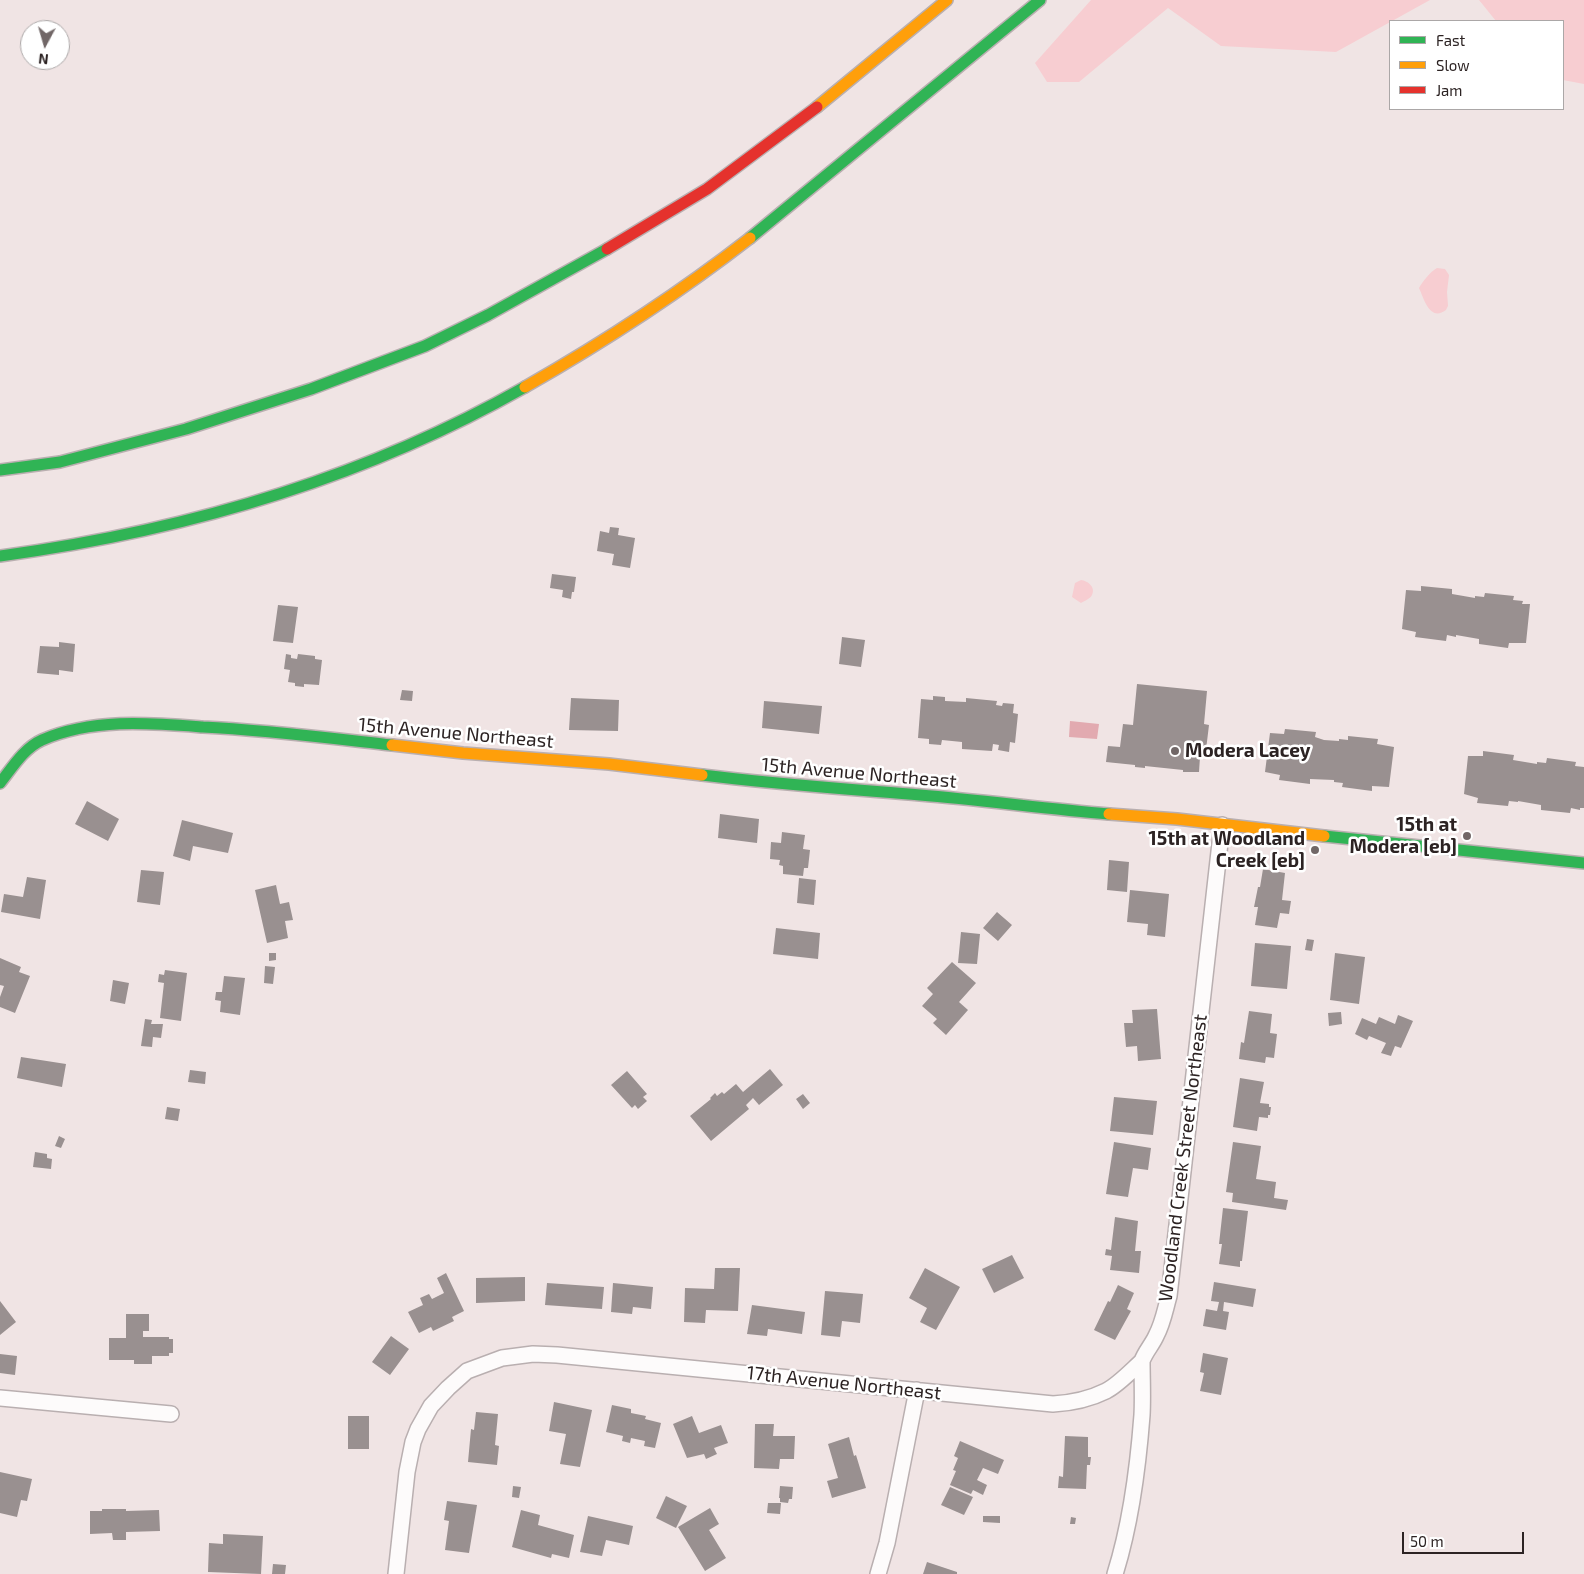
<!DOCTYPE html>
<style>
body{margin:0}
#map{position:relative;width:1584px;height:1574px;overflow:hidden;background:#f0e4e4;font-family:"Exo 2",sans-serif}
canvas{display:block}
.legend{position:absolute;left:1389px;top:20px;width:175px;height:90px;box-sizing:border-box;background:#fff;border:1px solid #aba7a7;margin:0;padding:6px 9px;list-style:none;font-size:15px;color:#2c2323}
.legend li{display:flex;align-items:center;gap:10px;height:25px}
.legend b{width:25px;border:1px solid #aba7a7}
.north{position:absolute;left:20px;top:20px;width:50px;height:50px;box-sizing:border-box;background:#fff;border:1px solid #aba7a7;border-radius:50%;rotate:186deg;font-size:14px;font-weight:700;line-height:20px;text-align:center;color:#2c2323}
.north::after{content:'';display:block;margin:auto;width:18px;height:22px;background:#716767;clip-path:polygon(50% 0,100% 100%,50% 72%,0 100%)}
.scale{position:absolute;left:1402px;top:1532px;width:122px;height:22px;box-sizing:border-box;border:2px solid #2c2323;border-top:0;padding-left:6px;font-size:15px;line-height:18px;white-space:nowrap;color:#2c2323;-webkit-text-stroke:4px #fff;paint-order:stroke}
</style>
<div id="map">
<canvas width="1584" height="1574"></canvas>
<ul class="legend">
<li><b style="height:6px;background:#30b455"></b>Fast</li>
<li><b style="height:6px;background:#ff9f0a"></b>Slow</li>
<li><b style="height:6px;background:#e5322d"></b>Jam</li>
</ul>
<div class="north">N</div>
<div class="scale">50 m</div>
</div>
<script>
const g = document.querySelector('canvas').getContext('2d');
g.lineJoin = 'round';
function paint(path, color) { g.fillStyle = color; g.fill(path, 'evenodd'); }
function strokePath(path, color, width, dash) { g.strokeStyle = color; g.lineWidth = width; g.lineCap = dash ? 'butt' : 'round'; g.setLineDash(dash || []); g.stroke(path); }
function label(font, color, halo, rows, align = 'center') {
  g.font = font + ' "Exo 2",sans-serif'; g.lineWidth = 5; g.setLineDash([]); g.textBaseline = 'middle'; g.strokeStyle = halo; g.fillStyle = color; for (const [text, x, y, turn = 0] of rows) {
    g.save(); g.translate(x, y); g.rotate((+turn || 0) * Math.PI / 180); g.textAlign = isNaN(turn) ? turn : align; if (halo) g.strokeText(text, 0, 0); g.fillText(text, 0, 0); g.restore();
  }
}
paint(new Path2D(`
 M1091,0H1430L1336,52L1221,46L1168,8L1079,82H1047L1035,63Z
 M1479,0H1584V84L1563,80V21H1496Z
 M1437,268L1445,269L1449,275L1447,292L1448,306L1446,310C1430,322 1424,299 1419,288C1423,281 1430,272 1437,268Z
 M1081,580C1088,581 1096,587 1092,595C1090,599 1084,601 1081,603L1072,597L1075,583Z`), '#f7cdd1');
paint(new Path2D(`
 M1070,721L1099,724L1097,739L1069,737Z`), '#e2aab0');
paint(new Path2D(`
 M610,527L619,528L618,535L635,538L630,568L612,565L614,554L597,551L600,531L609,533Z
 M552,574L576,577L574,592H572L571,599L562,597L563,590L550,588Z
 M1421,586L1452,589V594L1475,598V596L1484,597L1485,593L1514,596L1513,600L1523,601L1522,604H1530L1526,643H1509L1508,648L1479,644V639L1456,635V637L1447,635L1446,641L1415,637L1416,632L1402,629L1406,590L1421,591Z
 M278,605L298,607L293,643L273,641Z
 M842,637L865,640L861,667L839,664Z
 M59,642L75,644L73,672L59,670V675L37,673L40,646L59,647Z
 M286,654L291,655V658L297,659L298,654L315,656V659L322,660L319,685L304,684V687L295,686V683L288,682L290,670L284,669Z
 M1137,684L1207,691L1204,724L1209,725L1205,758L1200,757L1199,772H1183V770L1145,766V768L1135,767V765L1106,762L1108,746L1120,747L1123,724L1133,725Z
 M402,690L413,691L412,701L400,700Z
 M933,696L945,697V701L966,702V698L997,701L996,705L1002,706L1003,703L1014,704L1013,713L1018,714L1015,743L1010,742L1009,752L998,750L999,745L993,744L992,751L962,749V742L942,740L941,745L929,744V739L918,738L921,699L933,700Z
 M571,698L619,700L618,731L569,730Z
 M764,701L822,706L819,734L762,728Z
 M1285,729L1316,732L1315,737L1324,740L1339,741V739L1348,740V736L1378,739L1377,744L1394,747L1389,787L1372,786V791L1342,787L1343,783L1334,782V780L1310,779V784L1279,780L1280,775L1265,772L1270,733L1284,734Z
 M1483,751L1514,755L1513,760L1537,764V762L1546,763L1547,758L1576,762L1575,766L1584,767V808H1580V810L1571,808L1570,813L1541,810V805L1518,801V802L1509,801L1508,806L1477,803L1478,798L1464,794L1468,756H1483Z
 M87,801L119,819L108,841L75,824Z
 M720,814L759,819L757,843L718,838Z
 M182,820L233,833L228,853L193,846L190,861L173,856Z
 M782,832L805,835L803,849L810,850L808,868H804L803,876L783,874V866L779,865L780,860L770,859L771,842L781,843Z
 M1109,860L1129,862L1127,892L1107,890Z
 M1263,869L1285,873L1282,900L1291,901L1289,914L1280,913L1277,928L1255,925L1258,907H1254L1258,887H1260Z
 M141,870L164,872L160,905L137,902Z
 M27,877L46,880L40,919L1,912L4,894L23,897Z
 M799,878L816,880L814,905L797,903Z
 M276,885L280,904L289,902L293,920L285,921L288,938L267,943L255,890Z
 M1130,890L1169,894L1165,937L1147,935L1148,924L1127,922Z
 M997,912L1012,925L998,941L983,928Z
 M776,928L820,933L818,959L773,954Z
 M961,932L980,934L977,964L958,963Z
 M1307,939L1314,940L1312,951L1305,950Z
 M1255,943L1291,946L1287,989L1251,986Z
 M269,953H276V960L269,961Z
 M1335,953L1365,957L1359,1004L1330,1000Z
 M0,958L21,967L19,972L30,976L15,1013L0,1007V997L4,986L0,985Z
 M952,962L976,983L959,1002L968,1010L946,1035L933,1023L937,1019L922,1006L933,994L927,988Z
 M265,966L275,967L273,984L264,983Z
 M165,970L187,973L181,1021L160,1018L164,983L158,982L159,974L164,975Z
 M224,976L245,978L240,1015L220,1012L221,1001L215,1000L216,992H222Z
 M113,980L129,983L125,1004L110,1001Z
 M1157,1009L1161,1059L1138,1061L1137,1046L1126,1047L1124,1023H1133L1132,1010Z
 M1249,1011L1272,1014L1270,1033L1277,1034L1274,1058L1266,1057L1265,1063L1239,1059L1241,1042L1244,1043Z
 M1341,1012L1342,1024L1329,1026L1328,1013Z
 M1398,1015L1413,1021L1401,1048L1395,1046L1391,1056L1381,1053L1386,1043L1369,1036L1367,1040L1355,1034L1362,1018L1376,1024L1379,1017L1395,1024Z
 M145,1019L152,1020L151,1024H163L161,1038L153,1037L152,1047L141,1046Z
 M21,1057L66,1064L62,1087L17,1078Z
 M770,1069L783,1085L759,1105L753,1098L746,1105L749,1109L711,1141L690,1116L711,1099L710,1098L715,1093L717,1096L722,1092L724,1094L736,1084L743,1092Z
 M190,1070L206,1072L205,1084L188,1082Z
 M627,1071L647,1094L643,1097L647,1101L638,1109L635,1105L632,1108L611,1085Z
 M1240,1078L1264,1082L1260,1103L1269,1104V1107H1271L1270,1115H1268V1118L1259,1117L1257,1131L1233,1127Z
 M803,1094L810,1103L803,1109L796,1099Z
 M1114,1097L1157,1101L1153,1135L1110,1131Z
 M167,1107L180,1109L178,1121L165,1119Z
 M59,1136L65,1139L61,1148L55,1146Z
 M1114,1142L1151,1148L1148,1170L1133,1168L1128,1197L1106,1194Z
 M1233,1142L1261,1146L1256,1179L1276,1182L1274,1198L1288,1200L1286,1210L1232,1202L1233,1193L1226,1192Z
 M35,1152L47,1154V1158L52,1159L51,1169L33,1167Z
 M1223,1208L1248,1211L1242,1261H1240V1267L1219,1264L1222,1244H1219Z
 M1115,1217L1138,1221L1135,1251H1141L1139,1273L1110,1270L1112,1256L1105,1255L1106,1249L1111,1250Z
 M1012,1255L1024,1278L994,1293L982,1269Z
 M715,1268H740L738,1311L706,1310L705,1323L684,1322L685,1288L714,1289Z
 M925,1268L960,1287L936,1330L920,1322L927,1308L909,1298Z
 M446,1273L464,1311L452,1317L454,1321L433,1331L431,1327L419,1333L408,1312L423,1305L420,1298L429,1294L432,1299L444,1293L437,1278Z
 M525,1277V1301L476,1303V1278Z
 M1214,1282L1256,1289L1253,1307L1224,1302L1223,1311L1229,1312L1226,1330L1203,1326L1206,1309L1217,1311L1219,1302L1211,1301Z
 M547,1283L604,1287L602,1309L545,1305Z
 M613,1283L653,1287L651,1309L633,1307L632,1314L611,1312Z
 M1118,1285L1134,1293L1127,1309L1131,1311L1115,1340L1094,1330L1108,1301L1110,1302Z
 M825,1291L863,1294L860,1323L842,1321L840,1337L821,1335Z
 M0,1301L16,1322L0,1335Z
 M752,1305L805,1312L802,1334L768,1329L767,1336L747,1334Z
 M126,1314H149V1331H143V1337H169V1339H173V1353H169V1356H152V1364H134V1360H109V1338H126Z
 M391,1336L409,1349L390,1375L372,1362Z
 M1203,1353L1228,1358L1221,1395L1200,1391L1204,1373L1200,1372Z
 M0,1354L17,1356L15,1375L0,1373Z
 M554,1402L592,1410L580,1467L560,1464L566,1434L549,1431Z
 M612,1405L631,1409V1413L646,1416L645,1419L661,1423L655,1448L644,1446L645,1441L631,1438L630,1443L622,1441L623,1436L606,1432Z
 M476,1412L498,1414L495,1445L499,1446L497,1465L468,1462L471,1429L474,1430Z
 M348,1416H369V1449H348Z
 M692,1416L699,1433L721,1425L728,1443L714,1448L717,1454L706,1459L704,1454L687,1458L673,1424Z
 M755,1424H774L773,1436H795L794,1459H780L779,1469L754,1468Z
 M1065,1436L1088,1437V1457H1091L1090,1465H1087L1086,1489L1058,1488L1059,1476L1063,1477Z
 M849,1437L854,1456L856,1455L866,1488L832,1498L827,1481L838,1478L828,1444Z
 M960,1441L1004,1460L998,1474L983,1468L977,1480L987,1485L983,1495L973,1490L971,1494L950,1485L956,1471L953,1470L958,1458L954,1456Z
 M0,1472L32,1479L27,1501L21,1500L17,1517L0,1513Z
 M513,1486L521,1487L519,1498L512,1497Z
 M780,1486L793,1487L792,1499H789L788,1503L780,1502V1498H779Z
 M950,1487L973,1497L964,1515L941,1505Z
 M666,1496L687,1506L676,1528L656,1518Z
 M447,1501L477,1505L469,1553L445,1550L449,1521L444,1520Z
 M768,1503H781L780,1514L767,1513Z
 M710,1508L719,1524L709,1530L726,1558L705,1571L678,1527Z
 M102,1509H126V1511L159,1510L160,1531L126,1532V1540H113L112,1533L90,1534V1511H102Z
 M521,1510L540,1515L538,1525L574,1535L569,1558L552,1554L551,1558L512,1547Z
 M588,1516L633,1526L629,1545L606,1540L602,1556L580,1552Z
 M983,1516H1000V1523L983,1522Z
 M1071,1517L1076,1518L1075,1524H1070Z
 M223,1534L263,1536L261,1574L208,1572L209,1543L223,1544Z
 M927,1562L957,1572V1574H923Z
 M273,1564L286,1565L285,1574H272Z`), '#999090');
const street = new Path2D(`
 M0,1398L171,1414
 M396,1574L407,1472L413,1442L418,1429L431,1406L448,1388L467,1371L502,1358L533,1354L557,1355L1053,1404C1071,1403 1090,1399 1106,1391C1118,1385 1132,1370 1142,1361
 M878,1574L887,1543L917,1390
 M1115,1574C1131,1523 1138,1468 1142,1415C1143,1397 1142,1379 1142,1361C1145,1352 1152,1345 1156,1336C1163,1323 1165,1310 1169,1296L1222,825`);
const fast = new Path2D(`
 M750,238L1040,0
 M0,470L60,462L186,429L311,389L425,346L488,315L607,249
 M0,556C184,531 363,479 525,387
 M702,775C774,784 847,789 920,795C983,800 1046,809 1109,814
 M0,783C12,768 24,748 42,740C93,718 150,723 203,727C266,730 329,738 392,745
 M1324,836L1584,863`);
const slow = new Path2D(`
 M817,107L947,0
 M525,387C604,342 678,294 750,238
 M392,745L463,753L609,764L702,775
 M1109,814L1177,819L1324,836`);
const jam = new Path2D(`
 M607,249L707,189L817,107`);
strokePath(street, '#b9afb0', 18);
strokePath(fast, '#b9afb0', 14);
strokePath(slow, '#b9afb0', 14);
strokePath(jam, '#b9afb0', 14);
strokePath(street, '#fdfbfb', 15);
strokePath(fast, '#30b455', 11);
strokePath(slow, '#ff9f0a', 11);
strokePath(jam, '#e5322d', 11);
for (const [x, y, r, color] of [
 [1175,751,5,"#716767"],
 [1467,836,5,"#716767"],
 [1315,850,5,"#716767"]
]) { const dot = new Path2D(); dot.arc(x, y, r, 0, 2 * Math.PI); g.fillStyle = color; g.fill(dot); strokePath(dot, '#fff', 2); }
label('19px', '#2c2323', '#fff', [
 ["15th Avenue Northeast",456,733,5],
 ["15th Avenue Northeast",859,773,5],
 ["Woodland Creek Street Northeast",1183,1158,-83],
 ["17th Avenue Northeast",844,1383,6]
]);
label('bold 19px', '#2c2323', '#fff', [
 ["Modera Lacey",1185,751,"left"],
 ["15th at",1457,825],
 ["Modera [eb]",1457,847],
 ["15th at Woodland",1305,839],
 ["Creek [eb]",1305,861]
], 'right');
</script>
